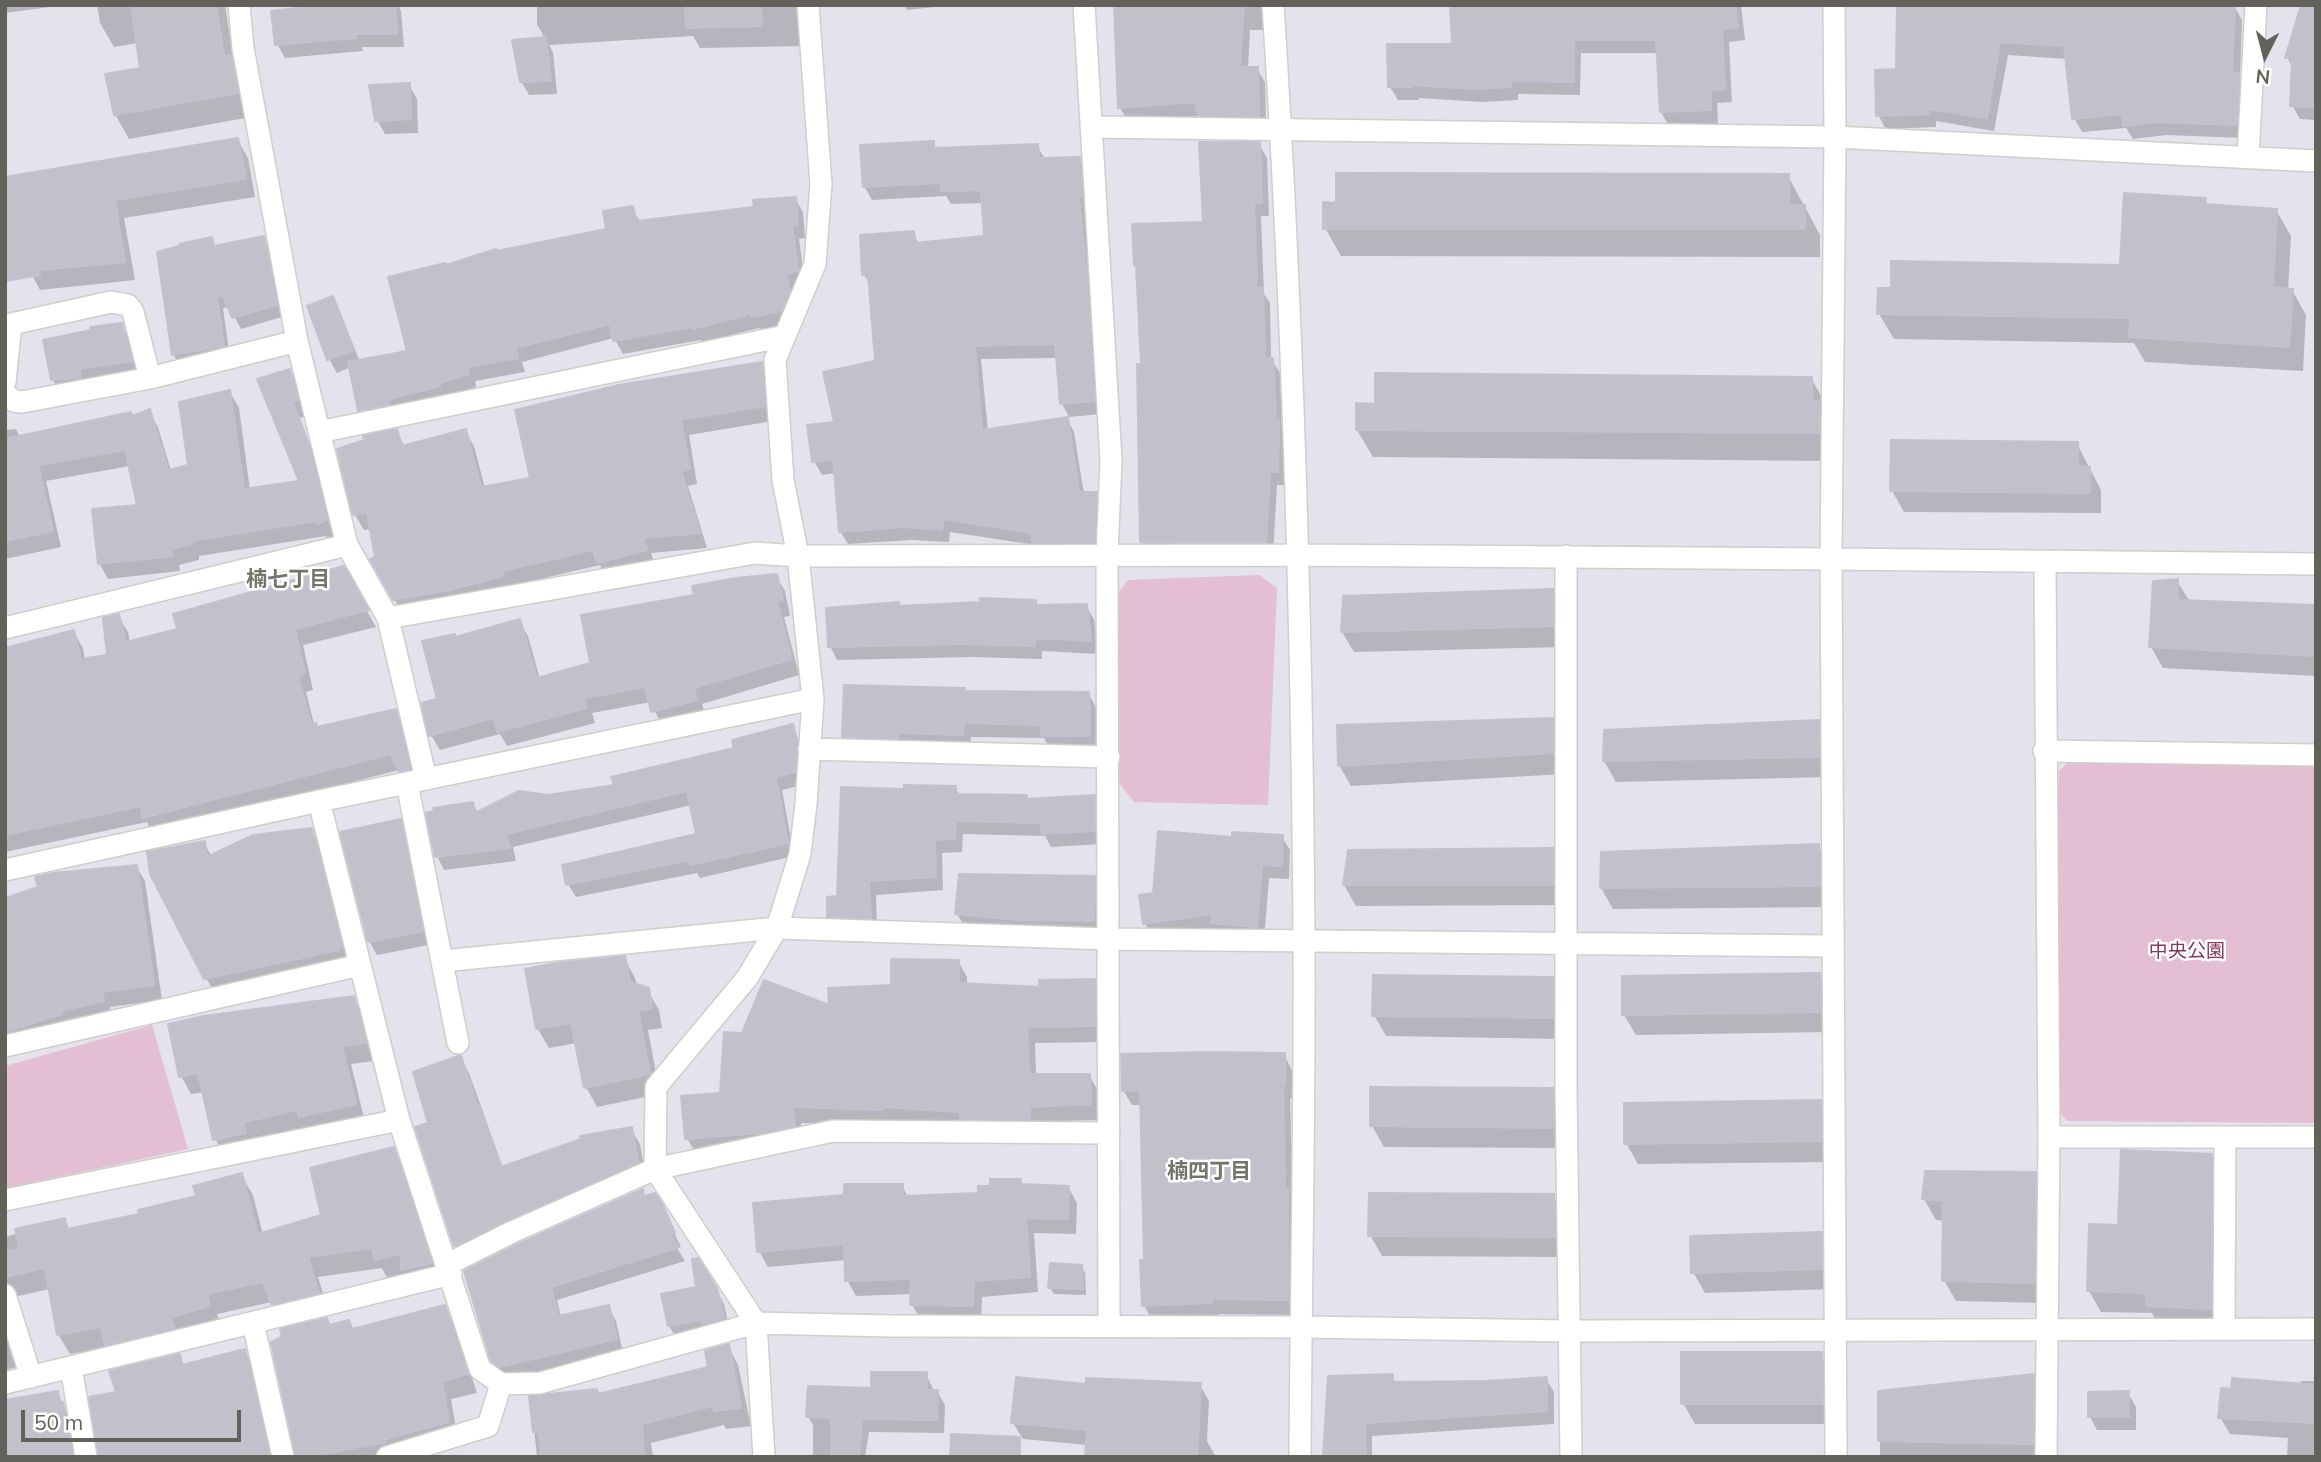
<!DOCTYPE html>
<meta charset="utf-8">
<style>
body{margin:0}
#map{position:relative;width:2321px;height:1462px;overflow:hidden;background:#e4e2ed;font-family:Mulish,sans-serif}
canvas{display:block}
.frame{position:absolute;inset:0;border:7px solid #62625a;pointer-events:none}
.north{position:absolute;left:2230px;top:21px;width:70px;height:70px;-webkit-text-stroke:5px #fff;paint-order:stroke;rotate:186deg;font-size:19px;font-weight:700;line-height:28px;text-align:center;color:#62625a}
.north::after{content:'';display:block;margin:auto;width:24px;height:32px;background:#62625a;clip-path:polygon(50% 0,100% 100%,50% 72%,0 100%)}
.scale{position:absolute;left:21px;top:1410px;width:220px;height:32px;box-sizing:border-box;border:4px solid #62625a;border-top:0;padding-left:9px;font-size:21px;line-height:24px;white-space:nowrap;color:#62625a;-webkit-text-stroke:5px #fff;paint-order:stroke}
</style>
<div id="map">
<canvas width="2321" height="1462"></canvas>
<div class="frame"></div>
<div class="north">N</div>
<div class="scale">50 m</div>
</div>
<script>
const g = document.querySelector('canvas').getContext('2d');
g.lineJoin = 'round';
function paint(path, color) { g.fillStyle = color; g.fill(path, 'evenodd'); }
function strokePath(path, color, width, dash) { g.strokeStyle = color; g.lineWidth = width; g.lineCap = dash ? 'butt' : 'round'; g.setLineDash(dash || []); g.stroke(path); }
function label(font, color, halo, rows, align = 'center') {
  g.font = font + ' Mulish,"Noto Sans JP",sans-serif'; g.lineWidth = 5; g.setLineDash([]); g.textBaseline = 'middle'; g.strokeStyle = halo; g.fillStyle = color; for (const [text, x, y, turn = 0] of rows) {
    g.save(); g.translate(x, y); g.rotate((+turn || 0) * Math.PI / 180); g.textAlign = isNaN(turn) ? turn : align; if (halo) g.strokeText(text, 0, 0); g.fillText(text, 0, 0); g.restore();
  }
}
paint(new Path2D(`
 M1259,575L1277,588L1268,805L1134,802L1115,778L1119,592L1128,580Z
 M2068,762L2316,763V1123L2067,1121L2058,1111V790L2059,771Z
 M152,1025L188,1149L7,1188L5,1066Z`), '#e4bed2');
paint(new Path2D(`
 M5,5H65L5,13Z
 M97,5H225L234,63L244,81L251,117L129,139L115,114L142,69L138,43L114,47L100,23Z
 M342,5H398L401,11L404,47H362L363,51L285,58L277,44Z
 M537,5H806V46L700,48L693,36L549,45L553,52L557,94L529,95L521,81L545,39L537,24Z
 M904,5H954L907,10Z
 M1115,5H1269L1268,30H1250L1248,69H1257L1265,82L1266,129H1208L1200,116L1128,121L1120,108Z
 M1451,5H1741L1745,40L1729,42L1732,102L1717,103L1718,124L1669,126L1661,112L1659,53H1581L1580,95L1518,94V100L1482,102L1419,98V100H1398L1390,87L1454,45Z
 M1899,5L2234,6L2242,20L2240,77L2246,88L2244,138L2166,135L2133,139L2126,128L2082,132L2074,118L2068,59L2008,55L1994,131L1936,121V127L1886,129L1878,115L1897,71Z
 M2316,20V120L2300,119L2292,105L2293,68L2287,57Z
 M409,85L417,99L418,133L385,134L377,120Z
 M237,139L248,158L255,197L124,218L135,280L40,290L30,271L10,178Z
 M933,143L937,150L1037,146L1045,159H1079L1087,173L1089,210H1085L1093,283L1101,414L1069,417L1062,404L1057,358L981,359L988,431L1067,419L1074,432L1084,494H1096L1103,507L1101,555L950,532L949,542L912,540L848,544L840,531L836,473L822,475L814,461L877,362L871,287L864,274L913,233L919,244L986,238L984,203L951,204L946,196L872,200L864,186Z
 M1259,144L1267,158L1269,216H1261L1264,294L1270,303L1271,359L1280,373L1282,430L1285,435V485H1277L1273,555H1150L1142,542L1143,365L1138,270L1136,265L1205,223Z
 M1788,176L1820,235V257L1341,256L1325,228Z
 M795,198L803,212L805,238L799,239L805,284L793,287L796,305L789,325L760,330L759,328L702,342L701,340L623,354L614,338L522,362L525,372L475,381L476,387L368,424L360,410L351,367L337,373L329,359L332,298L340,312L360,362L409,353L446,267L497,253L608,230L632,208L640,222L756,209Z
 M2205,199L2208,206L2276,210L2291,236L2288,290H2292L2306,315L2303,371L2145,362L2134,343L1894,339L1879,314L1893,290L2121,266Z
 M263,238L270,250L282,317L241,329L229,307L223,308L230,358L180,367L174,355L159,254L211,239L216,248Z
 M121,325L129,338L139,375L61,394L53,380Z
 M761,364L770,379L773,421L689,435L697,484L688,486L707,548L651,553L655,565L607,578L600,565L510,586L511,591L403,614L372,560L377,558L372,529L364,530L355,515L396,431L405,447L465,431L474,446L485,488L532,480Z
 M290,371L299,387L306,416L300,418L317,463L335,536L327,539L326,536L199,556V560L179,565L180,571L108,579L99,563L140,506L130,466L46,481L61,547L5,559V430L16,429L20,437L132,418L149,412L158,427L171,471L190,467L230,392L239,408L250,490L301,482Z
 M1811,378L1827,406L1834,461L1373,457L1357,430Z
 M2077,444L2101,490V513L1904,512L1892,491Z
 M343,568L376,627L303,645L313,690L306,692L314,724L317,729L395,711L404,727L418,785L408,787L399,770L153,833L147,822L5,852V649L74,632L83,648L85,660L108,656L118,616L128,632L130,643L179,630Z
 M776,576L785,591L790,616L784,617L799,675L702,704L705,715L662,727L651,702L592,713L595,723L507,746L500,734L440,750L431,735L456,639L519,621L528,636L540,679L592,664L696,596Z
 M2177,581L2190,602L2316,607V676L2163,668L2151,647Z
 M1552,591L1564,612V647L1354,652L1342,632Z
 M1035,601L1039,607L1086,606L1094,619L1098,654L1042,651V659L971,657L837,660L830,646L898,604L901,608Z
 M965,693H1088L1096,707L1097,749H1050L1044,738L971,737L970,748L852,750L844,736Z
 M1552,719L1564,740V774L1351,786L1339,765Z
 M1818,722L1830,743V777L1616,782L1604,761Z
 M792,726L799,740L804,756L802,785L782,790L794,856L700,878L697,873L576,897L568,884L698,836L692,805L513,847L516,861L444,870L437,856L473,804L478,813L548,797L616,786L736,749Z
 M955,788L960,795L1026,797L1028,801L1094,797L1101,811V844L1051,847L1045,836L963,834L962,852L942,853L943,890L876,895L877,931L836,930L829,916L906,790Z
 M400,821L408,834L429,945L377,955L369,941Z
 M311,830L319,844L349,960L214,992L206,978L204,843L212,857Z
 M1282,837L1290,850L1289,879L1269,878L1264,940L1221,936L1216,928L1153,937L1145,923L1154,894L1234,839Z
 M1818,846L1830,867L1831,907L1613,909L1601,888Z
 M1552,849L1564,870V905L1356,906L1344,885L1350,851Z
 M136,866L145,881L162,1000L110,1007L111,1016L5,1050V900Z
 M1094,877L1101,891V934L965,927L957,914Z
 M624,958L635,978L637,986L647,990L659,1010L662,1028L648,1030L660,1094L597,1107L586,1087L577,1043L549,1048L538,1029Z
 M958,961L967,977V985L1041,989L1094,981L1103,997V1042L1035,1043L1036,1076L1089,1075L1098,1091L1099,1120L890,1125L801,1123L803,1141L696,1154L687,1138L722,1095L744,1035L893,987Z
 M1819,975L1831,996V1032L1636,1035L1624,1015Z
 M1552,979L1564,1000V1039L1386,1036L1374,1015Z
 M353,998L364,1016L375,1061L351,1064L365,1122L311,1135L307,1128L253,1140L226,1157L215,1139L204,1092L191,1094L181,1076Z
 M1284,1055L1292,1070V1099H1290L1296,1315L1219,1314V1318L1152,1320L1144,1305L1146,1262L1142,1105H1132L1123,1090Z
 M460,1058L469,1073L503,1168L631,1129L640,1144L646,1178L464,1261L456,1246L417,1128L430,1124Z
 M1552,1090L1564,1110V1148L1384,1147L1372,1126Z
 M1820,1102L1832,1123V1162L1638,1164L1626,1143Z
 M393,1149L405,1169L442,1283L388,1280L382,1268L318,1277L329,1313L284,1324L272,1302L217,1314L221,1326L70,1354L58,1334L50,1289L5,1299V1237L64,1220L70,1230L141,1216L198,1197L241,1175L253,1195L263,1235L324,1216Z
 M2211,1155L2223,1176L2222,1329L2160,1327L2152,1313L2101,1312L2089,1291L2120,1227Z
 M2035,1174L2047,1194L2046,1303L1956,1301L1944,1280L1945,1221L1936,1220L1924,1199Z
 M1020,1181L1023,1186L1068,1187L1077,1203L1076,1234L1034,1233L1038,1292L982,1297L981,1321L921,1320L912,1305V1294L856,1296L847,1280L846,1260L768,1267L759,1251L845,1196L902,1186L908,1197L980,1195Z
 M642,1191L646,1198L662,1208L681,1247L677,1248L685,1261L557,1300L561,1317L608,1307L616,1321L623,1353L509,1380L501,1375L493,1360L518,1245Z
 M1553,1196L1565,1216L1566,1257L1382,1256L1370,1235Z
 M1821,1234L1833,1255V1289L1705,1293L1693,1272Z
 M1081,1266L1085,1273L1086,1295L1054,1294L1050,1288Z
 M716,1289L724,1304L730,1332L677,1339L669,1326L663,1296Z
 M444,1307L455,1325L477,1393L451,1399L458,1440L397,1457H297L330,1327L348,1322L353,1330Z
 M5,1328L17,1367L5,1370Z
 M728,1346L738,1365L751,1426L726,1429L724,1425L651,1443L653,1457H537L531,1398L596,1391L599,1395L710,1368Z
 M244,1351L255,1369L275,1457H100L118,1394L179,1356L185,1366Z
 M1821,1354L1833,1375L1834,1424H1695L1683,1403Z
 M926,1374L934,1391H937L945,1405L944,1433L869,1432L865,1457H813V1425L808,1417L873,1390Z
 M1392,1375L1396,1384L1487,1383L1546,1379L1554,1392V1424L1372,1436V1455L1443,1457H1324Z
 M2033,1376L2045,1397V1457H1880V1393Z
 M2301,1381H2316V1457H2287L2288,1438L2230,1434L2220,1417L2300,1385Z
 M1200,1385L1209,1401L1207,1441L1216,1457H1087L1088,1445L1023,1439L1013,1423L1088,1386Z
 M57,1393L74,1424L80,1457H5Z
 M2128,1393L2136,1407V1430H2097L2090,1417Z`), '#0003');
const building = new Path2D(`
 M131,5H216L224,56L231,55L238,93L114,115L105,74L140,68Z
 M326,5H395L397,34H356V38L275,45L271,11Z
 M685,5H761L762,26L686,28Z
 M1114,5H1244L1240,67H1258L1259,116L1198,115L1195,102L1118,108Z
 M1450,5H1735L1738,27L1722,29L1725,89L1711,90V110L1660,112L1656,40H1574V82L1511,81V87L1474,89L1412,85V87H1388L1387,44H1452Z
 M1897,5H2235L2232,72L2239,73L2237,125L2157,122L2123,126L2122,114L2072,119L2064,46L2000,42L1987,118L1929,109L1930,114L1876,116L1875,70L1896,69Z
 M2301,5H2316V107L2290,106L2292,58H2285Z
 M546,37L551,81L520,82L512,40Z
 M410,83L411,119L375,121L369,85Z
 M238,138L246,179L115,200L125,262L39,270L40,275L5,281V177Z
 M934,141V148L1038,144L1039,158L1080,157L1082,197H1079L1086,268L1094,401L1060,404L1055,344L975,346L982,430L1068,417L1079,492H1097L1094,542H1032V533L943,519L942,530L903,527L839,532L833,459L812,462L807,425L834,422L823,372L875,361L868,274L862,275L860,235L914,231L915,243L984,236L981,190L941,191V183L863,187L860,145Z
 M1199,142H1260L1262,203H1254L1257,288H1263L1265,358H1273L1276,420H1279L1278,472H1270L1266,542H1140L1137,364H1141L1136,265H1134L1132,224L1203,222Z
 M1336,173L1789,174V205H1805V229H1323V202L1336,203Z
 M2124,193L2206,198L2205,204L2277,209L2273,287L2293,289L2289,347L2129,337L2130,318L1877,314L1878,288H1891V261L2120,265Z
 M796,197L798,225H792L798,271L786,274L790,291L781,311L751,317L750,314L693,329L692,327L613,341L610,324L515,348L518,358L468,367L469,374L440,383V386L388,399L389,404L358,411L348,362L407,351L388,277L445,263L446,265L496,249L497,251L606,229L603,211L633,206L636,221L754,207L753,200Z
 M264,236L277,305L232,318L223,295L217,297L224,346L172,355L157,252L179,246V244L212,237L214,246Z
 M333,296L354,350L327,360L307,306Z
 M122,323L132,361L80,369L81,378L51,380L43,340L91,330L90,327Z
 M762,362L765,406L681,420L690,469L681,471L700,533L644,538L647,550L597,563L593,550L502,571L503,576L450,590L393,600L370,559L375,557L367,513L353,515L337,449L364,440L363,436L397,429L402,446L466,429L481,487L530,478L515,410L619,385Z
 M290,369L298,400L293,402L309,445L327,520L317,524L316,521L191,541L192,544L171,549L173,556L98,564L92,509L137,505L125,450L38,465L53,531L5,541V439L131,412L132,416L150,409L168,470L188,465L179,402L230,390L244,489L299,481L257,379Z
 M1375,373L1812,377V401H1819V433L1356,430V403L1375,404Z
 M1891,440L2078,442V467H2090V493L1890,491Z
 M344,566L369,610L295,629L305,673L298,676L311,724L316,723L317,727L396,709L410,769L398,771L391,754L142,818L141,806L5,835V648L74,630L81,659L107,655L103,618L119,614L126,642L177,629L173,614Z
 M777,574L783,600L777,602L792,659L694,688L697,700L651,712L645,687L584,698L587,708L497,732L493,718L429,736L421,703L437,699L422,641L455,634V637L520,619L537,678L590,663L581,615L694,595L692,586L736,578Z
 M2178,579V600L2316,605V656L2149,647L2153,581Z
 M1553,589V626L1341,632L1343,596Z
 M980,598L1036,600V605L1087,604L1091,641L1036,638L1035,646L962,644L828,647L826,608L899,602V606L980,602Z
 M844,685L965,688V691L1089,692L1090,736H1041V725L964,723L963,735L898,733V738L842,737Z
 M1553,718V753L1338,766L1337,725Z
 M1819,720V757L1603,761L1604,730Z
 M793,724L797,741L795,772L776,777L788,843L691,865L689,860L566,885L562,865L696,834L687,791L506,834L510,848L435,857L426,813L434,811L433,808L473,802L475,813L519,791L548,795L614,785L611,777L734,748L732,740Z
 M904,785L956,786V794L1027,795L1026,799L1095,795V831L1042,834L1041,823L956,821L955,839L935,840L936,877L869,881L871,918L827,917V897L837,896L841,787L904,789Z
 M401,819L423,931L368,942L340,832Z
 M312,828L342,947L338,948L339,950L204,979L150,874L147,852L205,841L207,857L253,835Z
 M1158,831L1232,837V832L1283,835L1282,866L1262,865L1257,927L1211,923L1212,914L1143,924L1139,895L1153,893Z
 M1819,844L1820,886L1600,888L1601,852Z
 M1553,848V885H1343L1348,850Z
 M137,865L154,985L102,992L104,1001L61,1011L62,1014L5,1032V898L38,887L35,877L53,873Z
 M959,874L1095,876L1094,921L1020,920L955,914Z
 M625,956L630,982L649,988L652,1008L638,1011L650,1074L584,1088L571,1023L536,1029L525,969L556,963Z
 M891,959L959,960V983L1039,987V980L1095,979V1026L1027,1027L1029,1074H1090L1091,1104L1030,1107V1119H960V1112L882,1107V1110L793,1107L795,1126L761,1133L685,1139L681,1096L720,1093L724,1032L742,1033L764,980L829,1005L828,988L891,985Z
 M1820,973V1012L1622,1015V976Z
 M1373,975L1553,977V1018L1372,1016Z
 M354,996L366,1043L342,1046L356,1104L299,1117L297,1110L244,1122L246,1133L213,1140L198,1073L179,1077L168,1024L204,1016Z
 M1207,1052L1285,1053V1085H1283L1285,1189L1288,1188V1300L1212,1299V1303L1142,1306L1140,1260H1144L1140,1090L1122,1091L1121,1054Z
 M458,1056H461L478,1106H480L501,1167L581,1139L580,1136L632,1127L638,1162L507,1220L454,1246L415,1127L428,1123L413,1072Z
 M1370,1087L1553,1088V1128L1370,1126Z
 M1821,1100V1141L1624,1144V1103Z
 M394,1147L432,1263L401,1270V1254L375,1260L372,1248L308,1257L319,1293L271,1304L263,1282L207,1294L210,1306L171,1317L174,1328L105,1345L101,1327L57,1335L45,1268L5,1277V1251L19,1249L15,1229L65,1218L67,1229L139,1214L138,1210L196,1196L193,1186L242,1173L258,1234L321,1215L310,1168Z
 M2121,1150L2212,1154L2211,1309L2146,1306V1293L2087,1291L2089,1224L2118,1225Z
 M1925,1171L2036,1172L2035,1283L1942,1281L1943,1201L1922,1199Z
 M990,1179H1021V1184L1069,1186L1068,1219L1026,1218L1030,1277L974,1281L973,1306L910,1305L911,1279L845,1281L844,1244L757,1252L753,1203L844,1195V1184H903V1196L978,1193V1186H990Z
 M643,1189L644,1196L655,1193L662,1203L675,1233L670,1234L679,1247L551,1287L558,1316L609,1305L617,1339L500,1367L491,1361L464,1271L518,1244Z
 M1369,1193L1554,1194L1555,1237L1368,1236Z
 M1822,1232V1269L1691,1273L1690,1236Z
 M698,1258L717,1288L724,1318L702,1324L701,1320L668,1326L661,1294L696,1287L692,1259Z
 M1050,1263L1082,1265L1083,1289L1048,1288Z
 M445,1305L468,1374L442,1381L449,1422L386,1439V1442L308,1457H296L271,1342L282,1337L280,1329L327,1318L329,1325L349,1320L352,1329Z
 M729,1344L741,1408L714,1411L713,1406L642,1424L644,1457H541L539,1432H533L529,1396L597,1389L598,1394L708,1367L705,1351Z
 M245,1349L270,1457H99L89,1397L116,1392L109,1371L180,1354L182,1365Z
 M1681,1352H1822L1823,1404H1681Z
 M871,1372H927V1390H938L937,1420L862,1419L859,1457H831V1418L806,1417L808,1386L871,1388Z
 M1393,1374V1382L1487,1381L1547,1377V1411L1365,1423L1366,1457H1323L1328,1376Z
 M2034,1374L2033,1444L1878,1441V1391Z
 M1016,1377L1086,1384V1378L1201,1383L1197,1457H1085L1087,1430L1011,1423Z
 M2232,1378L2316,1385V1423L2218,1418L2221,1388L2231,1389Z
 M58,1391L60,1402H63L73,1457H5V1400Z
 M2129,1391V1417H2088V1392Z
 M951,1434L1020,1437V1457H950Z`);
paint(building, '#c2c0ca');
strokePath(building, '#c3c0d1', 2);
const minor = new Path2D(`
 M239,5L243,48L297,341L347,545L388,618L755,553L798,556
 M1084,5L1111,460L1107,555L1109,1325
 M1091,127L1835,137L2316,161
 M2248,158L2256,5
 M5,382L11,324L111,302L128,305L133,312L150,378
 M5,394L14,401L22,402L150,378L297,341
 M319,432L785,336
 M1566,556V1088L1571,1457
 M1831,559L2316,564
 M2045,562L2049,1137L2046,1457
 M388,618L426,779
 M5,628L347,545
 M809,749L1109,757
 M2044,751L2316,755
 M407,783L458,1043
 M319,801L399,1120L480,1369L501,1384L540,1383L756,1323L890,1326L1301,1327L1569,1331L2316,1329
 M5,870L319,801L813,699
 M442,961L777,928L1109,939L1833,946
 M5,1046L360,965
 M2049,1137H2316
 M5,1200L399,1120
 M448,1264L512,1232L655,1169L833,1131L1109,1133
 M5,1295L31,1377
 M253,1323L283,1457
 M2224,1329L2225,1138
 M71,1367L86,1457
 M5,1383L451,1274
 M387,1457L488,1426L501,1384
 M764,1457L756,1323L655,1169L656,1087L747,978L777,928L800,854L806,804L813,699L798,556L783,480L775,360L815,264L821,184L808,5`);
const tertiary = new Path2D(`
 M1273,5C1293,316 1302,627 1304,939C1305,1111 1301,1284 1300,1457
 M1834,5L1835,137L1831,559L1836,1457
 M798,556L1299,555L1831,559`);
strokePath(minor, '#cecfc8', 24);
strokePath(tertiary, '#cecfc8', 24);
strokePath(minor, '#fff', 21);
strokePath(tertiary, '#fff', 21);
label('19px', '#84375c', '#fff', [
 ["中央公園",2187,951]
]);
label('bold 21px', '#74746b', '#fff', [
 ["楠七丁目",288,580],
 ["楠四丁目",1209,1172]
]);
</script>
